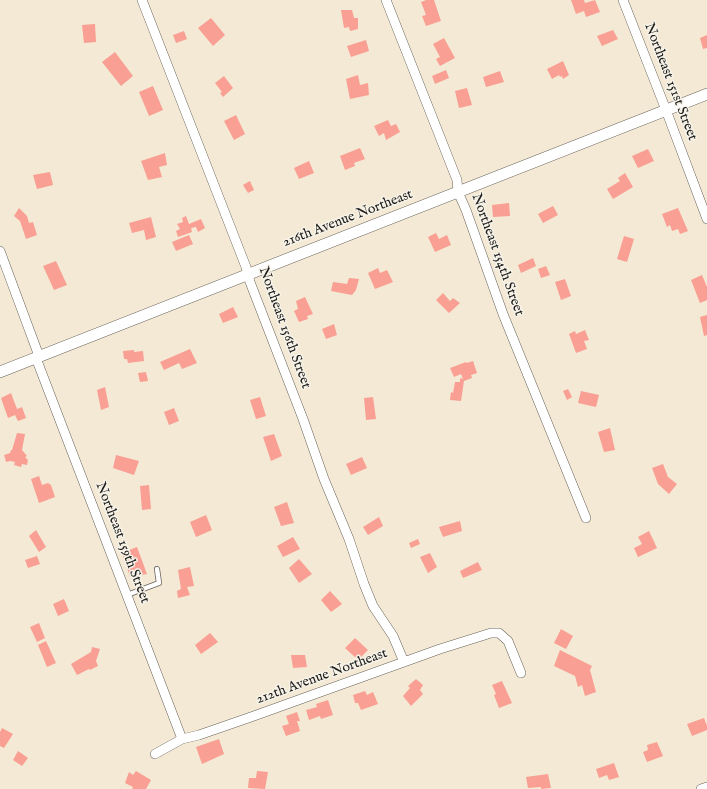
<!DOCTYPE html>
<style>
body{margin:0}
canvas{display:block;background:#f4e9d4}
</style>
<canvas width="707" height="789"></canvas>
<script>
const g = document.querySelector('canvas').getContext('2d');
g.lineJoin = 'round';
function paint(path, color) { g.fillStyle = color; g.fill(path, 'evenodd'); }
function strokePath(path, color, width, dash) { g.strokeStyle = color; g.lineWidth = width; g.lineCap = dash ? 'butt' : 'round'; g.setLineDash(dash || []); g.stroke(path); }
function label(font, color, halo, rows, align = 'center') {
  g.font = font + ' "IM FELL English",serif'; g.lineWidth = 3; g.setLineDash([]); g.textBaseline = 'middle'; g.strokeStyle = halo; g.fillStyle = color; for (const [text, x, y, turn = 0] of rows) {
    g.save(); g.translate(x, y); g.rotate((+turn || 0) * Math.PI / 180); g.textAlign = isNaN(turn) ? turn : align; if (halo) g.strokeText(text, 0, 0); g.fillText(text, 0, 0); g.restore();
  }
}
paint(new Path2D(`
 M426,0H434L441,21L426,26L422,16L426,15L421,2Z
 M571,0H584L585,3L595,0L600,12L586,17L584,11L576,14Z
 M341,10H352L354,18H358V29L350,31L349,27L344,28Z
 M211,18L225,35L213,46L198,28Z
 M95,24L96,42L84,43L82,25Z
 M613,30L618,39L602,46L597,36Z
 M184,31L187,39L176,43L173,35Z
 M707,35V48L703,49L700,38Z
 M444,38L455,58L440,66L436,59L440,57L433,44Z
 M366,40L369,51L351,57L347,46Z
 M115,52L133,76L121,86L102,62Z
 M563,61L569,75L563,79L562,76L560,77L559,75L552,79L547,69Z
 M446,70L449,78L435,84L432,76Z
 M500,71L504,82L486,87L483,77Z
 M358,75L360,85L368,83L369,95L350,99L346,79Z
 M224,76L233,88L223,97L220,93L222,92L215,83Z
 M153,86L163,110L149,116L139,92Z
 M467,88L472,105L459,108L455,91Z
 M236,115L245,134L234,140L224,121Z
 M388,120L391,126L396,124L400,132L386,140L384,133L379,136L374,126Z
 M360,148L365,159L354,163L355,166L345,170L340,156Z
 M648,149L654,161L638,168L632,156Z
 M165,153L167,165L159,167L162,177L148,180L141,161Z
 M309,161L314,173L299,179L294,168Z
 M50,172L53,185L37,189L33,175Z
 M625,173L633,187L613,199L607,189L620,181L618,178Z
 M250,181L254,190L248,193L243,185Z
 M509,203L510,216L493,217L492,205Z
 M553,206L558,215L543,223L538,214Z
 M19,208L27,216L29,223L33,222L37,235L26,239L20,221L14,216Z
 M678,208L688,231L680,234L678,229L672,231L670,225L667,227L662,214Z
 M186,216L189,224L201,219L205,228L198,232L196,227L191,228L192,232L178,237L176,231L180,229L177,224L183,222L182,218Z
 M151,217L156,237L146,240L144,230L132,233L129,223Z
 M436,233L439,239L447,235L451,245L435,252L428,237Z
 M189,235L193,244L176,251L172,242Z
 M624,236L634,239L627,262L617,259Z
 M533,258L536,266L521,273L518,265Z
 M56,261L67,285L54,290L43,266Z
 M546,266L550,275L541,278L538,269Z
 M378,268L380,273L387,270L393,282L375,289L368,273Z
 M702,275L707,287V300L700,303L691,280Z
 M349,278L359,279L356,290L352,295L331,291L333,282L347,284Z
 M565,279L571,296L561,300L555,282Z
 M443,293L450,301L453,298L460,303L449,313L436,300Z
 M305,297L313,314L307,316L308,319L299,322L294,311L298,309L296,301Z
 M233,307L238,317L223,323L219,314Z
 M707,315V335L704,336L700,317Z
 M334,324L337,335L326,339L322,329Z
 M585,330L589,340L584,341L587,349L576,353L569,334L575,331L576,334Z
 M190,349L197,363L182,369L179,363L164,370L160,362Z
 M134,350V352L143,351L144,361L128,363L127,359H124L123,351Z
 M473,361L477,373L471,375L472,378L464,381L461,401L450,400L451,392L453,393L455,382H460V378L463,379L461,374L454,377L450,368L466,362L467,363Z
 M146,372L148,381L140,382L138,373Z
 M105,387L109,407L101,410L97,390Z
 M568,389L572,397L567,400L563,391Z
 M581,391L599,395L596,407L578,403Z
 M11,393L17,409L22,407L26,418L18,421L15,415L8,418L1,398Z
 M260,397L266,416L256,419L250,400Z
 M373,397L376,419L366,420L364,398Z
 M174,408L179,421L169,425L164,412Z
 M610,428L615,450L604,452L598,432Z
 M17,433L25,434L22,450L27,456L25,457L28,460L27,465L22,464L21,467L14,465L15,462L10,461L6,462L4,455L10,453L11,450H12Z
 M274,434L282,456L271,461L263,437Z
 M116,455L139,461L134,475L113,468Z
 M362,457L367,468L351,475L346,464Z
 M663,464L668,477L677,484L669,494L658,484L652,468Z
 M39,476L42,485L48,483L51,485L55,497L39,503L31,479Z
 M149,485L151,509L142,510L140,486Z
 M287,502L294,523L281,526L274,507Z
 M206,515L212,530L196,537L190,522Z
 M379,517L383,526L368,535L363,527Z
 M460,521L462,531L443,537L439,527Z
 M36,530L46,547L39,552L29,536Z
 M649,531L657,548L638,557L634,548L642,544L638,537Z
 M293,537L300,549L283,557L277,546Z
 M418,539L420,544L411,548L409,543Z
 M137,547L147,574L130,577L122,553Z
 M430,553L437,567L428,573L420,557Z
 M37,556L40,564L28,568L25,560Z
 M299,559L312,574L299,583L289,568Z
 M478,562L482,570L463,578L460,571Z
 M190,567L194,586L187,587L190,595L178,598L177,591L181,589L178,570Z
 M330,591L342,604L331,612L321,600Z
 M64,599L69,611L58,616L53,604Z
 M39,623L45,638L37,642L30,627Z
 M561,629L573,636L566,649L554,643Z
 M210,633L218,642L201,654L195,645Z
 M355,638L368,650L358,660L345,648Z
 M46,641L56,663L47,667L38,645Z
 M92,647L100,649L96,661L98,666L90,670L89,669L77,675L71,664L91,652Z
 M560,650L592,666L590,670L596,692L585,696L582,685L578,687L575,676L554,666Z
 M291,655H305L307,667L293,668Z
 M416,679L423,685L420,690L423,694L411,706L403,696L410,688L408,686Z
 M502,681L512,703L499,708L494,695L496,694L492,685Z
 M365,691L367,695L373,692L378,704L361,710L358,703H355L353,695Z
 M328,700L333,715L321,719L320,716L309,720L306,710L317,707L316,704Z
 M297,712L300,721H297L300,731L286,736L282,726L289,724L286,716Z
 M704,718L707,726V730L692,736L687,724Z
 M2,728L13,734L4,748L0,746V732Z
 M219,739L224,754L202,764L196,747Z
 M657,742L663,756L647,762L643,752L648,750L647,745Z
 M18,751L28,758L22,766L13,760Z
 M614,763L619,777L609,780L607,775L599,778L596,769Z
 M136,771L151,780L146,789H132L133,787L125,783L129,772L133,775Z
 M257,771L268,772L265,789L248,788L249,778H256Z
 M548,774L551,788L541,789V787L528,788L526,777Z`), '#f99f93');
const service = new Path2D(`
 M127,595L159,583L157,569`);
const minor = new Path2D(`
 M142,0L246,267L250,282L303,419L324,479L349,539L364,584L373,606L393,636L404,662
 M386,0L457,180L458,192L466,210L503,314L586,518
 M623,0L666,110L707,219
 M0,251L39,356
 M36,358L182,739
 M155,754L182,739L199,735L251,717L440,649L491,633H499L508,641L521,673
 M701,789L707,787`);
const tertiary = new Path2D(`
 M0,372L707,94`);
strokePath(service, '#68645c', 6);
strokePath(minor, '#68645c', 10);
strokePath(tertiary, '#68645c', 12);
strokePath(service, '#fff', 4.5);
strokePath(minor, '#fff', 9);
strokePath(tertiary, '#fff', 11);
label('14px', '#1c1c1c', '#f7f3e8', [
 ["Northeast 151st Street",670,82,69],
 ["216th Avenue Northeast",348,219,-21],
 ["Northeast 154th Street",497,255,70],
 ["Northeast 156th Street",284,328,70],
 ["Northeast 159th Street",122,543,69],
 ["212th Avenue Northeast",322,677,-20]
]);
</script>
